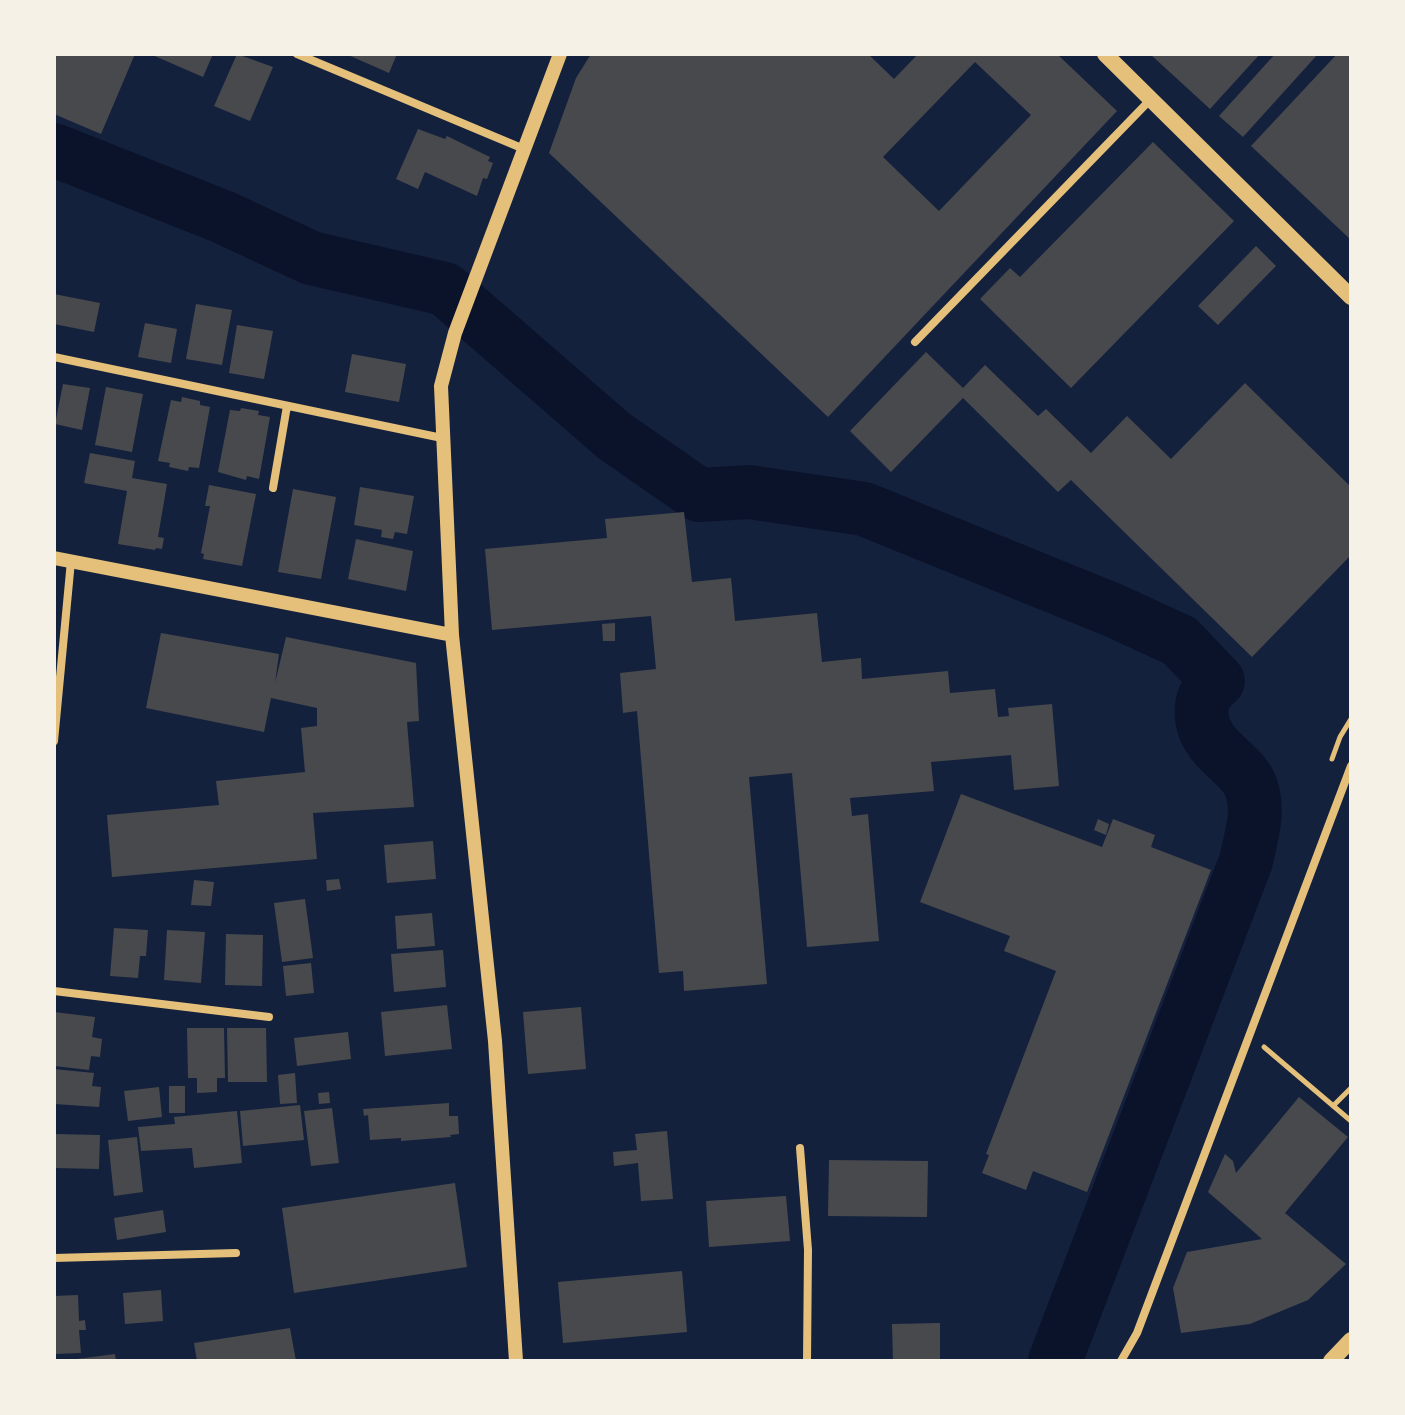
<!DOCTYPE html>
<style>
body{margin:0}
#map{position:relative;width:1405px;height:1415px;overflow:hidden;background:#14213d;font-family:"Titillium Web",sans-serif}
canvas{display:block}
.frame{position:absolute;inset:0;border:56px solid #f6f1e7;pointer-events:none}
</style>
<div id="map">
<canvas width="1405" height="1415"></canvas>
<div class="frame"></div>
</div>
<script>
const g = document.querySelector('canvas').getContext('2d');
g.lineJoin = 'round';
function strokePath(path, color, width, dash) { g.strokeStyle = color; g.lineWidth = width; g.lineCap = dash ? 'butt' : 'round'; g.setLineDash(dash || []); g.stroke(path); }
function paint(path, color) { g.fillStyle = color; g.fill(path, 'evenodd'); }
strokePath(new Path2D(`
 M54,150L223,217L311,258L445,289L614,436L699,495L749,492L864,509L1115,611L1180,641L1218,681C1205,693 1200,700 1202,718C1206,751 1243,763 1251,787C1260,812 1251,836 1246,861L1055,1361`), '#0b132b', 54);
paint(new Path2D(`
 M54,54H135L101,134L54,114Z
 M150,54H213L203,77Z
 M237,54L273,67L250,121L214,106Z
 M346,54H397L389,73Z
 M591,54H868L894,79L918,54H1057L1117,111L828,417L549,153L576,78ZM975,62L1031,115L939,211L883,157Z
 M1150,54H1260L1210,109Z
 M1275,54H1318L1243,137L1219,116Z
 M1337,54H1351V240L1251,146Z
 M418,129L445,139L447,136L490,157L488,161L493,163L487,179L483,178L477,196L425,172L418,189L396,179Z
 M1153,142L1234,221L1071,388L980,299L1010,268L1020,277Z
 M1256,246L1276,266L1218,325L1198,306Z
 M54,294L100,303L94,332L54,324Z
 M196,304L232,310L222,365L186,359Z
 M145,323L177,329L171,363L138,357Z
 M237,325L273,331L264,379L229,373Z
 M926,352L963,388L985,365L1038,416L1046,409L1091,453L1127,416L1171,459L1245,383L1351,487V555L1252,657L1071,480L1058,492L963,398L891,472L850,431Z
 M352,354L406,364L399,402L345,392Z
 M63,384L90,388L82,430L55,424Z
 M106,387L143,394L132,452L95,445Z
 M182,397L200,401V405L210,407L199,468L189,467L188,471L169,467L170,463L158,461L171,400L181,402Z
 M241,408L259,411L258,415L270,417L259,479L247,476L246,480L218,472L230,410L240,411Z
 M90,453L135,461L132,478L167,484L158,537L164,538L162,549L156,548L155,550L118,544L127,491L84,483Z
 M209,485L256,494L242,566L203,559L204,554L201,553L210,506H205Z
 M360,487L414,496L407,534L395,532L393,539L381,537L382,530L354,525Z
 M293,489L336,497L321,579L278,572Z
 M684,512L692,582L731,578L735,621L817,613L822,662L861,658L862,679L948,671L950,693L995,689L998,717L1009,716L1008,708L1052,704L1059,786L1014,790L1011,755L931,762L934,791L850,798L852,816L868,814L879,941L807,947L792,773L749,777L767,984L684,991L683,971L659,973L637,711L623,713L620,673L656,669L651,616L492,630L485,549L607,538L605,519Z
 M356,539L413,551L406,591L348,579Z
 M615,623V641H603L602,624Z
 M161,633L279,654L275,683L286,637L416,663L419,721L407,722L414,807L313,813L317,859L112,877L107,815L219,805L216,781L305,772L301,728L317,726V708L271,698L264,732L146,708Z
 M961,794L1102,847L1113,819L1155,835L1151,847L1211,870L1087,1192L1033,1171L1026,1190L982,1173L989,1155L986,1154L1056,971L1004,951L1010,936L920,902Z
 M1098,819L1109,824L1106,835L1094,830Z
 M433,841L436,879L387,883L384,845Z
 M339,879L341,889L327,891L326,880Z
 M194,880L214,882L211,906L191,905Z
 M305,899L313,958L282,962L274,903Z
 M432,913L435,946L397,949L395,916Z
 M114,928L148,930L146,956H140L138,978L110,976Z
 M167,930L205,932L201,983L164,980Z
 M226,934L263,935L262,986L225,985Z
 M443,950L446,987L394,992L391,954Z
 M311,963L314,993L286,996L283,966Z
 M447,1005L452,1049L385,1056L381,1012Z
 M581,1007L586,1069L528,1074L523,1012Z
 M54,1012L95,1017L92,1037L102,1039L100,1057L91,1056L89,1070L54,1066Z
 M187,1028H224L225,1078H217V1092L197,1093V1078H188Z
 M227,1028H266L267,1082H228Z
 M348,1032L351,1059L297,1066L294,1038Z
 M54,1069L94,1073L92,1086L101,1087L99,1107L54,1104Z
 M295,1073L297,1103L280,1104L278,1075Z
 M169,1086H185V1113H169Z
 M159,1087L162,1117L128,1121L124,1091Z
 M329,1092L330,1103L319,1104L318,1093Z
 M1299,1097L1348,1137L1285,1213L1346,1264L1308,1300L1250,1324L1181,1333L1173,1288L1187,1252L1262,1239L1208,1192L1225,1154L1233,1161L1236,1173Z
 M449,1103V1116H458L459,1134L450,1135L451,1137L401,1141V1138L370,1140L368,1115L364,1116L363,1109Z
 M300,1105L304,1140L243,1146L240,1111Z
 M332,1108L339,1163L311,1166L304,1111Z
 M237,1111L242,1163L194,1168L192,1148L141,1151L138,1127L175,1124L174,1117Z
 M667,1131L673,1199L641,1201L638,1163L614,1166L613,1152L637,1150L635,1134Z
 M54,1134L100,1135L99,1169L54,1168Z
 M137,1137L143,1192L114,1196L108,1140Z
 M829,1160L928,1161L927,1217L828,1216Z
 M455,1183L467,1267L294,1293L282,1208Z
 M786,1196L790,1241L709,1247L706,1201Z
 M163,1210L166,1232L117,1240L114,1218Z
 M682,1271L687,1332L563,1343L558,1282Z
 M161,1290L163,1321L125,1324L123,1293Z
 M78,1295L79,1321L85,1320L86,1330H79L81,1353L54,1354V1296Z
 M940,1323V1361H893L892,1324Z
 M290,1328L296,1361H197L194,1343Z
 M115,1354L116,1361H77V1359Z`), '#48494c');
strokePath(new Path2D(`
 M1332,759L1340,737L1351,719
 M1264,1047L1351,1121
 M1333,1106L1351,1088`), '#e5c07b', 5);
strokePath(new Path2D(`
 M297,54L524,149
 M915,342L1151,99
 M54,357L442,438
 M273,488L287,406
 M54,741L71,561
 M54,991L269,1017
 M800,1148L808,1250L807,1361
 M54,1258L236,1253
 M1121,1361L1137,1333L1351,766`), '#e5c07b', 8);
strokePath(new Path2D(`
 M54,558L452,635
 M516,1361L495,1041L452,635L441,386L455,333L560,54`), '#e5c07b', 14);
strokePath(new Path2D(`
 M1105,54L1351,297
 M1331,1361L1351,1340`), '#e5c07b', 16);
</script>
